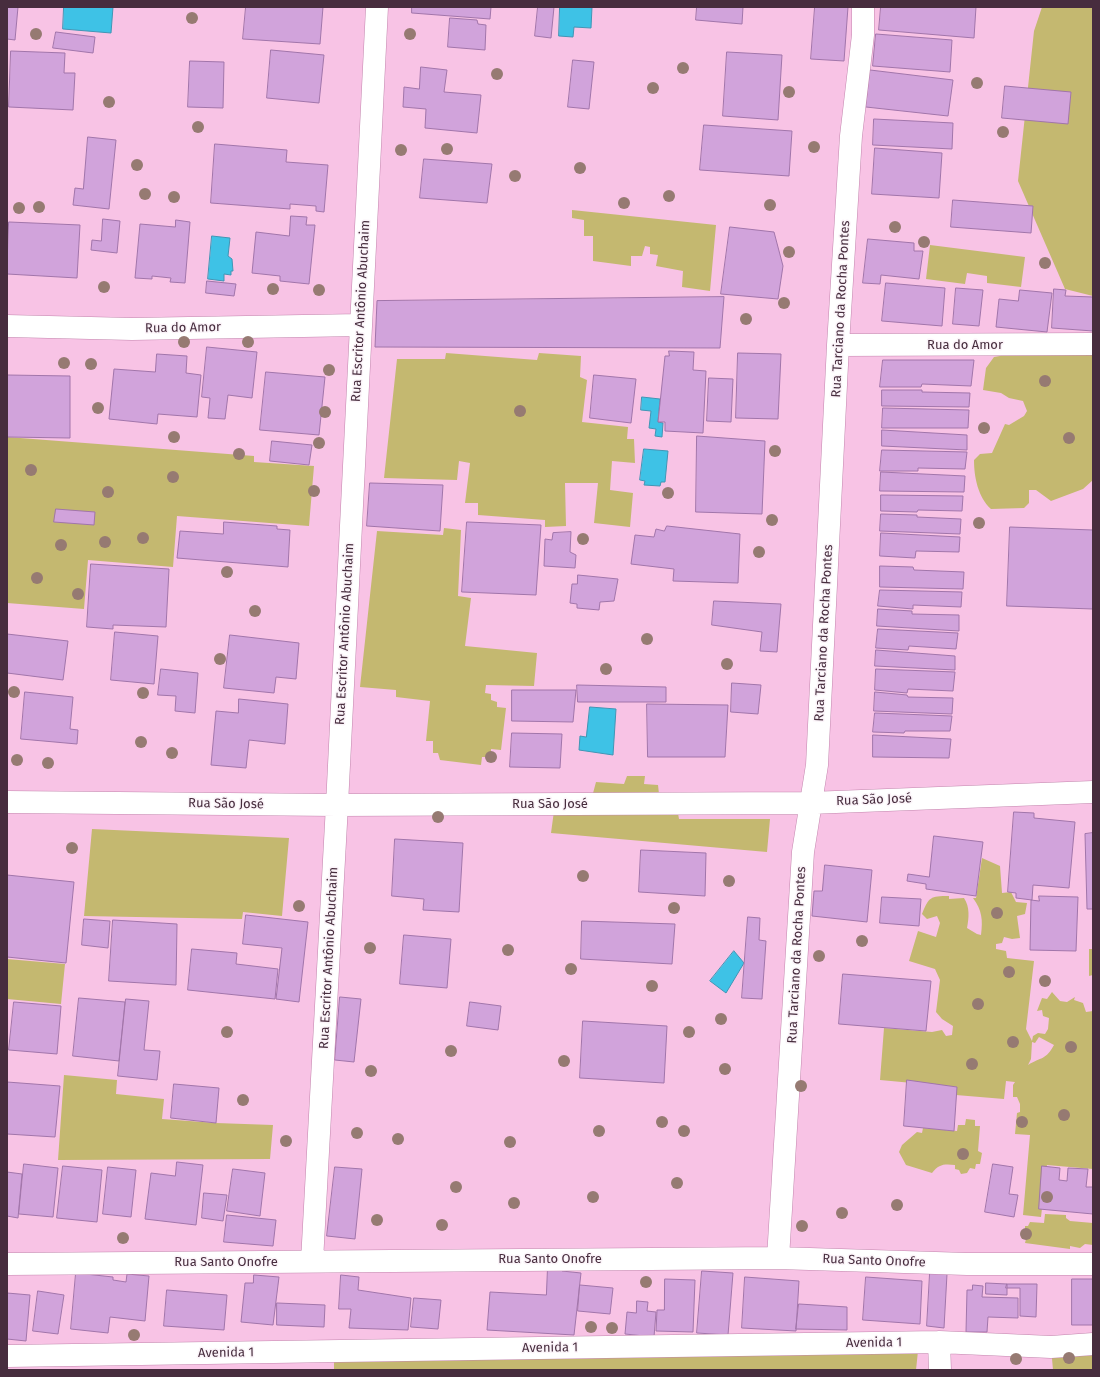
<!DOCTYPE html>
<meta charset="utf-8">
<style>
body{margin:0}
#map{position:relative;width:1100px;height:1377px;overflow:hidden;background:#f8c3e5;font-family:"Fira Sans",sans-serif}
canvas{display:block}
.frame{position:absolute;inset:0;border:8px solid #472d3e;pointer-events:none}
</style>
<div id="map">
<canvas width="1100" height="1377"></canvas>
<div class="frame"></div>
</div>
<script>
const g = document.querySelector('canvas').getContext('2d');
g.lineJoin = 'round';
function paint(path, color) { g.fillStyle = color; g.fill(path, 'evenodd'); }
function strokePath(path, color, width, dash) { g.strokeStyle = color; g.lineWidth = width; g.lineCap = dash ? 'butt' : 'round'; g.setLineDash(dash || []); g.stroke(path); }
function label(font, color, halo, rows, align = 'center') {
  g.font = font + ' "Fira Sans",sans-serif'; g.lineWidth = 3; g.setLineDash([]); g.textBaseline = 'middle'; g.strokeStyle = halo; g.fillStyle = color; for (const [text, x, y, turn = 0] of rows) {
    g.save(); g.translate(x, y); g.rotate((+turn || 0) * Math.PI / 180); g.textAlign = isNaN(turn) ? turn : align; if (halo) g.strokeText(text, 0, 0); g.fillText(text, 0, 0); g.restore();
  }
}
paint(new Path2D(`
 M1042,7H1093V296L1065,289L1018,181L1034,31Z
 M572,210L716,225L710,291L682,287L683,271L656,266L658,255L650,254V247L645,246L642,256H631V266L593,261V236H584V220L572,218Z
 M930,245L1025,257L1021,287L987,283V276L967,273L965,284L926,279Z
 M1093,348V480L1083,489L1051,501L1036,490H1029V503L1024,508L991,509C978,497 974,477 974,460L980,454L992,453L1005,424L1009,425L1024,416L1027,411L1023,401L1009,398L1001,393L983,390L986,368L994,357L1000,356L1004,349Z
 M446,353L537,360L539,353L581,356L580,377L587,380L582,422L628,427L627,439H634L635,463L612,461L610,490L633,493L630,527L594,523L598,483H565L566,526L545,527V520L478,515V503H465L470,463L459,461L457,480L384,478L397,359H445Z
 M7,437L254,456V462L314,466L309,526L177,516L173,567L88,560L84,609L7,603Z
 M444,528L461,530L458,596L471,598L465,646L537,653L534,686L486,685L485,693L491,694V700L497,702V707L506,708L501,750L491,749V757H482L481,765L440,760L438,753H433V741H426L430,701L396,697V690L360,687L377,531L443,535Z
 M627,776H645L644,784L658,785L659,794L675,796L679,819H770L767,852L551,833L554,811L592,797L596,782L624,784Z
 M92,829L289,838L282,916L243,912L242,919L84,916Z
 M982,858L1000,866L1002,893L1011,892L1016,902L1027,903L1025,914L1017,916L1020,938L1012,939L1004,937L1002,943L996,944V949L1006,951L1007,958L1034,961L1026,1029L1032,1041L1033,1036L1038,1033L1045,1034L1048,1029L1049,1018L1043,1016L1042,1010L1037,1011L1042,998L1047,999L1052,992L1060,1001L1067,1002L1075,997L1074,1000L1083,1003L1086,1012L1093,1011V1169L1047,1165L1041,1217L1023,1215L1030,1135L1015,1134L1017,1113L1020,1112V1104L1017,1097H1013V1085L1015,1082L1006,1081L1004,1099L956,1095V1087L880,1080L884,1028L932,1032L942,1030L946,1036L952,1035L953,1026L942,1019L936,1012L940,980L935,969L909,961L918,931L936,937L940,923L937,916L927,919L922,914C929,897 930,896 949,896V899L964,898C970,907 969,918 967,928L977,934L981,935C983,920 982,910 973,898H976ZM1039,1037L1054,1045C1046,1060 1041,1057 1028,1065L1031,1059L1032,1042L1035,1043Z
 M1089,949H1093V975L1089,976Z
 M7,959L65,964L61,1004L7,999Z
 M64,1075L117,1080L116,1094L164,1099L162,1119L216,1123L273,1125L270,1159L58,1160Z
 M966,1119L975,1120V1126H980L978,1151L982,1153L980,1164H976L975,1169L970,1168L967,1173L961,1174L959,1170L955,1169V1165C944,1164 939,1164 932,1173L906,1165L899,1152L902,1145L917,1132L922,1133L923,1128L957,1131L958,1125H965Z
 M1045,1214L1066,1215V1218L1070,1221L1093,1223V1245L1085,1244L1080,1248L1070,1246V1249L1025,1243L1026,1239L1021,1238L1022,1236H1025V1226H1028L1030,1222L1044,1223Z
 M1093,1344V1370H1053L1051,1347Z
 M918,1351L916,1370H334V1358Z`), '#c4b870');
const water = new Path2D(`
 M64,7H113L111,33L63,29Z
 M560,7H592L591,28L574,27L573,37L559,36Z
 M212,236L230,238L228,256L232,259L233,271H231V275L224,274V281L208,279Z
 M642,397L660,399L658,422L663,423L662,437L655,436L656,429L649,428L651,411L641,410Z
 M644,449L668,451L665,482H661L660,486L644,485L645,481L640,480Z
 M590,707L616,709L613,755L579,750L580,736L586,737Z
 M734,951L744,963L726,993L710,981Z`);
paint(water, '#3ec2e6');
strokePath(water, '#4195b4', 1);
const building = new Path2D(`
 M7,7H18L15,40L7,39Z
 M246,7H323L320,44L243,39Z
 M412,7H491L490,19L412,13Z
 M538,7H554L551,38L535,36Z
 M697,7H743L742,24L696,20Z
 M815,7H848L844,61L811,59Z
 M881,7H976L974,38L879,30Z
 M450,18L477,20L478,24L486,25L485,50L448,47Z
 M56,32L95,37L93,53L53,48Z
 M876,34L952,40L950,72L873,66Z
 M271,50L324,55L319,103L267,98Z
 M11,51L65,53L64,73H75L73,110L9,107Z
 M727,52L782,55L778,120L723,116Z
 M573,60L594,62L589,109L568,107Z
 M190,61L224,62L223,108L188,107Z
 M421,67L447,70L444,92L481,95L477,133L425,128L426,109L403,107L404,87L419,89Z
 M870,70L953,80L948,116L866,107Z
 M1005,86L1071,92L1068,124L1002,118Z
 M874,119L953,123L952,149L873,145Z
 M704,125L792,131L789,176L700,170Z
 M88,137L116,140L109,209L73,205L75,188L83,189Z
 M215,144L287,150L286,162L328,165L324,212L316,211V206L290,204V209L211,203Z
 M875,148L942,153L939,198L872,194Z
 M424,159L492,164L487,203L420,198Z
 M953,200L1033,206L1031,233L951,227Z
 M291,216L307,217L306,225H315L309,284L280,281V276L252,273L256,232L289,236Z
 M103,219L120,221L117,253L91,250L92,240L101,241Z
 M176,220L190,222L185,283L170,282L171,278L152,276V279L135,278L140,224L175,227Z
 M9,222L80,225L77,278L7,274Z
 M730,227L774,232L783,266L778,299L721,294Z
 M868,239L914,243V251H923L919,279L881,275L880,284L863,283Z
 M207,281L236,284L234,296L206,293Z
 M886,283L945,288L942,326L882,321Z
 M956,288L983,290L979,326L953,324Z
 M1054,289L1066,290L1065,296L1093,297V331L1052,328Z
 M1020,290L1052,293L1047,332L996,327L999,299L1018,301Z
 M724,297L720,348L375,347L377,301Z
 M207,347L257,352L252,398L228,395L225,419L208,418L210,398L202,397Z
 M669,351L694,352L693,370L706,371L703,433L665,431V422H658L665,356H669Z
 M738,353L781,354L778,419L736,418Z
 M157,354L187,356L186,373L201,375L197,417L158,414L157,424L109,419L114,369L155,372Z
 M883,360H974L971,386L922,384L921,387H880Z
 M266,372L325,377L319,435L260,430Z
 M7,375L70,376V438L7,437Z
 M594,375L636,379L631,423L590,418Z
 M709,378L733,379L731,422L707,421Z
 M882,390H922V392L970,393L969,407L882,406Z
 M883,408L969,410L968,428H882Z
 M882,430L967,435V450L882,446Z
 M697,436L765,441L762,514L696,512Z
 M272,441L312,445L309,465L270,461Z
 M882,450L967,452L965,469L918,468V471H880Z
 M881,472L965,476L964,492L880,491Z
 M370,483L443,485L440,531L367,526Z
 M881,495L963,496L962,511L918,510L917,512L881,511Z
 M56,509L95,512L94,525L54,522Z
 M881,514L917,515V517L961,519L960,534L880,531Z
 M224,522L277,526V529L290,530L288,567L177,558L180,531L223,534Z
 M467,522L541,525L536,595L462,592Z
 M667,526L740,534L738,583L673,581L674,569L631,564L635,535L654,537L656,529L664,531Z
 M1010,527L1093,530V609L1007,606Z
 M571,532L570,552L576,555L575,568L544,566L545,539L552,540L553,533Z
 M881,533L960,537L959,552L916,551L915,558L880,556Z
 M91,564L169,569L166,627L113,625V629L87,627Z
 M880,566L913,567L914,570L964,572L963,589L880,587Z
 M578,575L618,579L614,601L600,602L599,610L577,608V604L570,603L572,584H577Z
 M880,590L962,592L961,607L913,605V609L878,606Z
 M714,601L781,604L777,652L760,651L762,632L712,625Z
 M878,609L912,611V614L959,615V631L877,626Z
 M878,629L958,633L956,649L909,646L908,650L876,648Z
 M115,632L158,636L154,684L111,680Z
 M7,634L68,641L63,680L7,673Z
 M230,635L299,643L296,679L276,677L274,693L224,688Z
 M876,650L955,656V670L875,666Z
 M161,669L198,673L195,713L175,711L176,696L158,695Z
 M876,669L955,672L953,691L908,689L907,693L875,690Z
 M732,683L761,685L758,714L731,712Z
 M577,685L666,687V702H578Z
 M512,690H576L573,722L512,721Z
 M25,692L73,697L70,729L78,730L77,744L21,739Z
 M875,692L907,695L908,697L953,698L952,714L874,711Z
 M239,699L288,704L285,744L249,740L246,768L211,765L216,711L238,713Z
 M647,704L728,705L725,757H648Z
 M875,713L952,716L950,731H905L904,733L873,732Z
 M512,733L562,734L560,768L510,767Z
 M873,735L951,739L949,758L873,757Z
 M1014,812L1034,813V818L1075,822L1069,888L1033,885L1032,900L1016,898V893L1008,892Z
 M1093,833V909H1087L1085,834Z
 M934,836L983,842L976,896L926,889V884L907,881L908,874L929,877Z
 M395,839L463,843L459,912L423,910L424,899L392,896Z
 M641,850L706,853L705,896L639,892Z
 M825,865L872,870L867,922L812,916L814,891H822Z
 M7,875L74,882L66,963L7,957Z
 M1039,896L1078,897L1076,951L1030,950L1031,900L1039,901Z
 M882,897L921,899L919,926L880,923Z
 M246,915L308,922L299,1002L276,999L282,948L243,944Z
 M748,917L760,918L759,940L766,941L762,999L742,998Z
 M84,919L110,921L108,948L82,945Z
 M113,920L177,924L176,985L109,981Z
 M582,921L675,924L672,964L581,959Z
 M404,935L451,939L447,988L400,984Z
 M192,949L237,953L236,964L278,969L275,999L188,990Z
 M843,974L931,981L926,1031L839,1024Z
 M340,997L361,999L354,1062L335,1060Z
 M79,998L125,1002L119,1061L73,1056Z
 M126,999L149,1001L144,1050L160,1051L157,1080L118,1076Z
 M14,1002L61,1006L57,1054L9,1050Z
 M470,1002L501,1006L498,1030L467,1026Z
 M583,1021L667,1026L664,1083L580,1078Z
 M907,1080L957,1087L954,1131L904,1126Z
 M7,1082L60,1086L55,1137L7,1134Z
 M174,1084L219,1088L216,1123L171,1118Z
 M177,1162L203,1165L196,1225L145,1219L151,1173L175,1176Z
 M24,1164L58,1168L53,1217L19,1214Z
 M993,1164L1013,1167L1009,1194L1018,1195L1014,1217L985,1212Z
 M63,1166L102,1170L97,1222L57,1218Z
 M1042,1166L1060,1168L1059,1180L1067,1181L1068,1168L1088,1169L1086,1187H1093V1214L1039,1209Z
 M108,1167L136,1170L131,1217L103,1214Z
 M335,1167L362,1169L355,1239L327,1236Z
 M233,1169L265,1173L260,1216L227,1211Z
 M7,1172L22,1174L18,1218L7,1216Z
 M204,1193L227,1195L223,1221L202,1218Z
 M227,1215L276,1220L273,1246L224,1242Z
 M548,1266L562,1267V1271L581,1273L574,1335L487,1330L490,1292L546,1295Z
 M702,1271L733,1273L728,1335L697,1333Z
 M76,1273L113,1277V1280L126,1282L127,1274L149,1276L145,1321L110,1317L108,1333L71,1329Z
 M930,1273L947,1274L944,1328L927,1326Z
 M254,1275L279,1277L273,1325L241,1322L245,1283H253Z
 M341,1275L359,1277L358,1290L411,1298L408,1330L349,1328L351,1309H339Z
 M745,1277L799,1281L796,1331L742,1328Z
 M866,1277L922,1281L920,1324L863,1320Z
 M665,1279L695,1280L693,1332L656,1331L657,1310H664Z
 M1072,1279H1093V1325H1072Z
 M986,1283L1007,1284V1295L986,1294Z
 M1007,1284H1037L1036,1317L1020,1316V1288H1006Z
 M580,1285L613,1288L610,1314L578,1311Z
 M973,1285L983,1286L982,1297L1018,1298V1318L988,1317L987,1332H966L967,1290H972Z
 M167,1290L227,1295L224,1330L164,1326Z
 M38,1291L64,1295L58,1334L33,1331Z
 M7,1293L30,1295L26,1341L7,1339Z
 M414,1298L441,1300L438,1329L411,1327Z
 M637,1301L648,1302L647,1311L656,1312L654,1337L625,1334L627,1312L636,1313Z
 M277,1303L325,1305L324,1327L277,1325Z
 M799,1304L847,1307V1330L796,1329Z`);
paint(building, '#d1a3db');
strokePath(building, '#a175aa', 1);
const minor = new Path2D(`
 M7,326L132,329L360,325
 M838,345L1093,344
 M7,802L337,805L810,803L1093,792
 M778,1258L803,852L817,765L838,345L851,136L863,35V7
 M312,1261L337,805L377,7
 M7,1264L778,1258L967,1264H1093
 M939,1342L940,1370
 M7,1356L939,1342L1051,1347L1093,1344`);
strokePath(minor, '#c285ad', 23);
strokePath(minor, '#fff', 22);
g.fillStyle = '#967a72';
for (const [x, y] of [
 [192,18],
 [36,34],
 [410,34],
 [683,68],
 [497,74],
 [977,83],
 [653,88],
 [789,92],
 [109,102],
 [198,127],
 [1003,132],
 [814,147],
 [447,149],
 [401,150],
 [137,165],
 [580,168],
 [515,176],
 [145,194],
 [669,196],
 [174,197],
 [624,203],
 [770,205],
 [39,207],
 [19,208],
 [895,227],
 [924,242],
 [789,252],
 [1045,263],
 [104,287],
 [273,289],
 [319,290],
 [784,303],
 [746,319],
 [184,342],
 [248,342],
 [64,363],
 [91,364],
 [329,370],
 [1045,381],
 [98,408],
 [520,411],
 [325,412],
 [984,428],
 [174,437],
 [1069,438],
 [319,443],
 [775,451],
 [239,454],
 [31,470],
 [173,477],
 [314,491],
 [108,492],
 [668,493],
 [772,520],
 [979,523],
 [143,538],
 [583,539],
 [105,542],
 [61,545],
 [759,552],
 [227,572],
 [37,578],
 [78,594],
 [255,611],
 [647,639],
 [220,659],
 [727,664],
 [606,669],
 [14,692],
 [143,693],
 [141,742],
 [172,753],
 [491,757],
 [17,760],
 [48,763],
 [438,817],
 [72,848],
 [583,876],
 [729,881],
 [299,906],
 [674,908],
 [997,913],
 [862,941],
 [370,948],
 [508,950],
 [819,956],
 [571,969],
 [1009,972],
 [1045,981],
 [652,986],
 [978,1004],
 [721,1019],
 [227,1032],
 [689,1032],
 [1013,1042],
 [1071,1047],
 [451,1051],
 [564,1061],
 [972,1064],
 [725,1069],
 [371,1071],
 [801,1086],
 [243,1100],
 [1064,1115],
 [662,1122],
 [1022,1122],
 [599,1131],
 [684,1131],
 [357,1133],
 [398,1139],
 [286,1141],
 [510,1142],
 [963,1154],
 [677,1183],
 [456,1187],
 [593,1197],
 [1047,1197],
 [514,1203],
 [897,1205],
 [842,1213],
 [377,1220],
 [442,1225],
 [802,1226],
 [1026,1234],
 [123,1238],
 [646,1282],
 [591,1327],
 [612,1328],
 [134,1335],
 [1069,1358],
 [1016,1359]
]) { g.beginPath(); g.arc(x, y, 6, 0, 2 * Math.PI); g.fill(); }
label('13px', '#472d3e', '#fbf4f9', [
 ["Rua Tarciano da Rocha Pontes",841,309,-87],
 ["Rua Escritor Antônio Abuchaim",361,311,-87],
 ["Rua do Amor",183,328,-1],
 ["Rua do Amor",965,345],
 ["Rua Tarciano da Rocha Pontes",824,633,-87],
 ["Rua Escritor Antônio Abuchaim",345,634,-87],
 ["Rua São José",874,800,-2],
 ["Rua São José",226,804,1],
 ["Rua São José",550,804],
 ["Rua Tarciano da Rocha Pontes",797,955,-87],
 ["Rua Escritor Antônio Abuchaim",329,958,-87],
 ["Rua Santo Onofre",550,1259],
 ["Rua Santo Onofre",874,1261,2],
 ["Rua Santo Onofre",226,1262],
 ["Avenida 1",874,1343,-1],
 ["Avenida 1",550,1348,-1],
 ["Avenida 1",226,1353,-1]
]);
</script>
